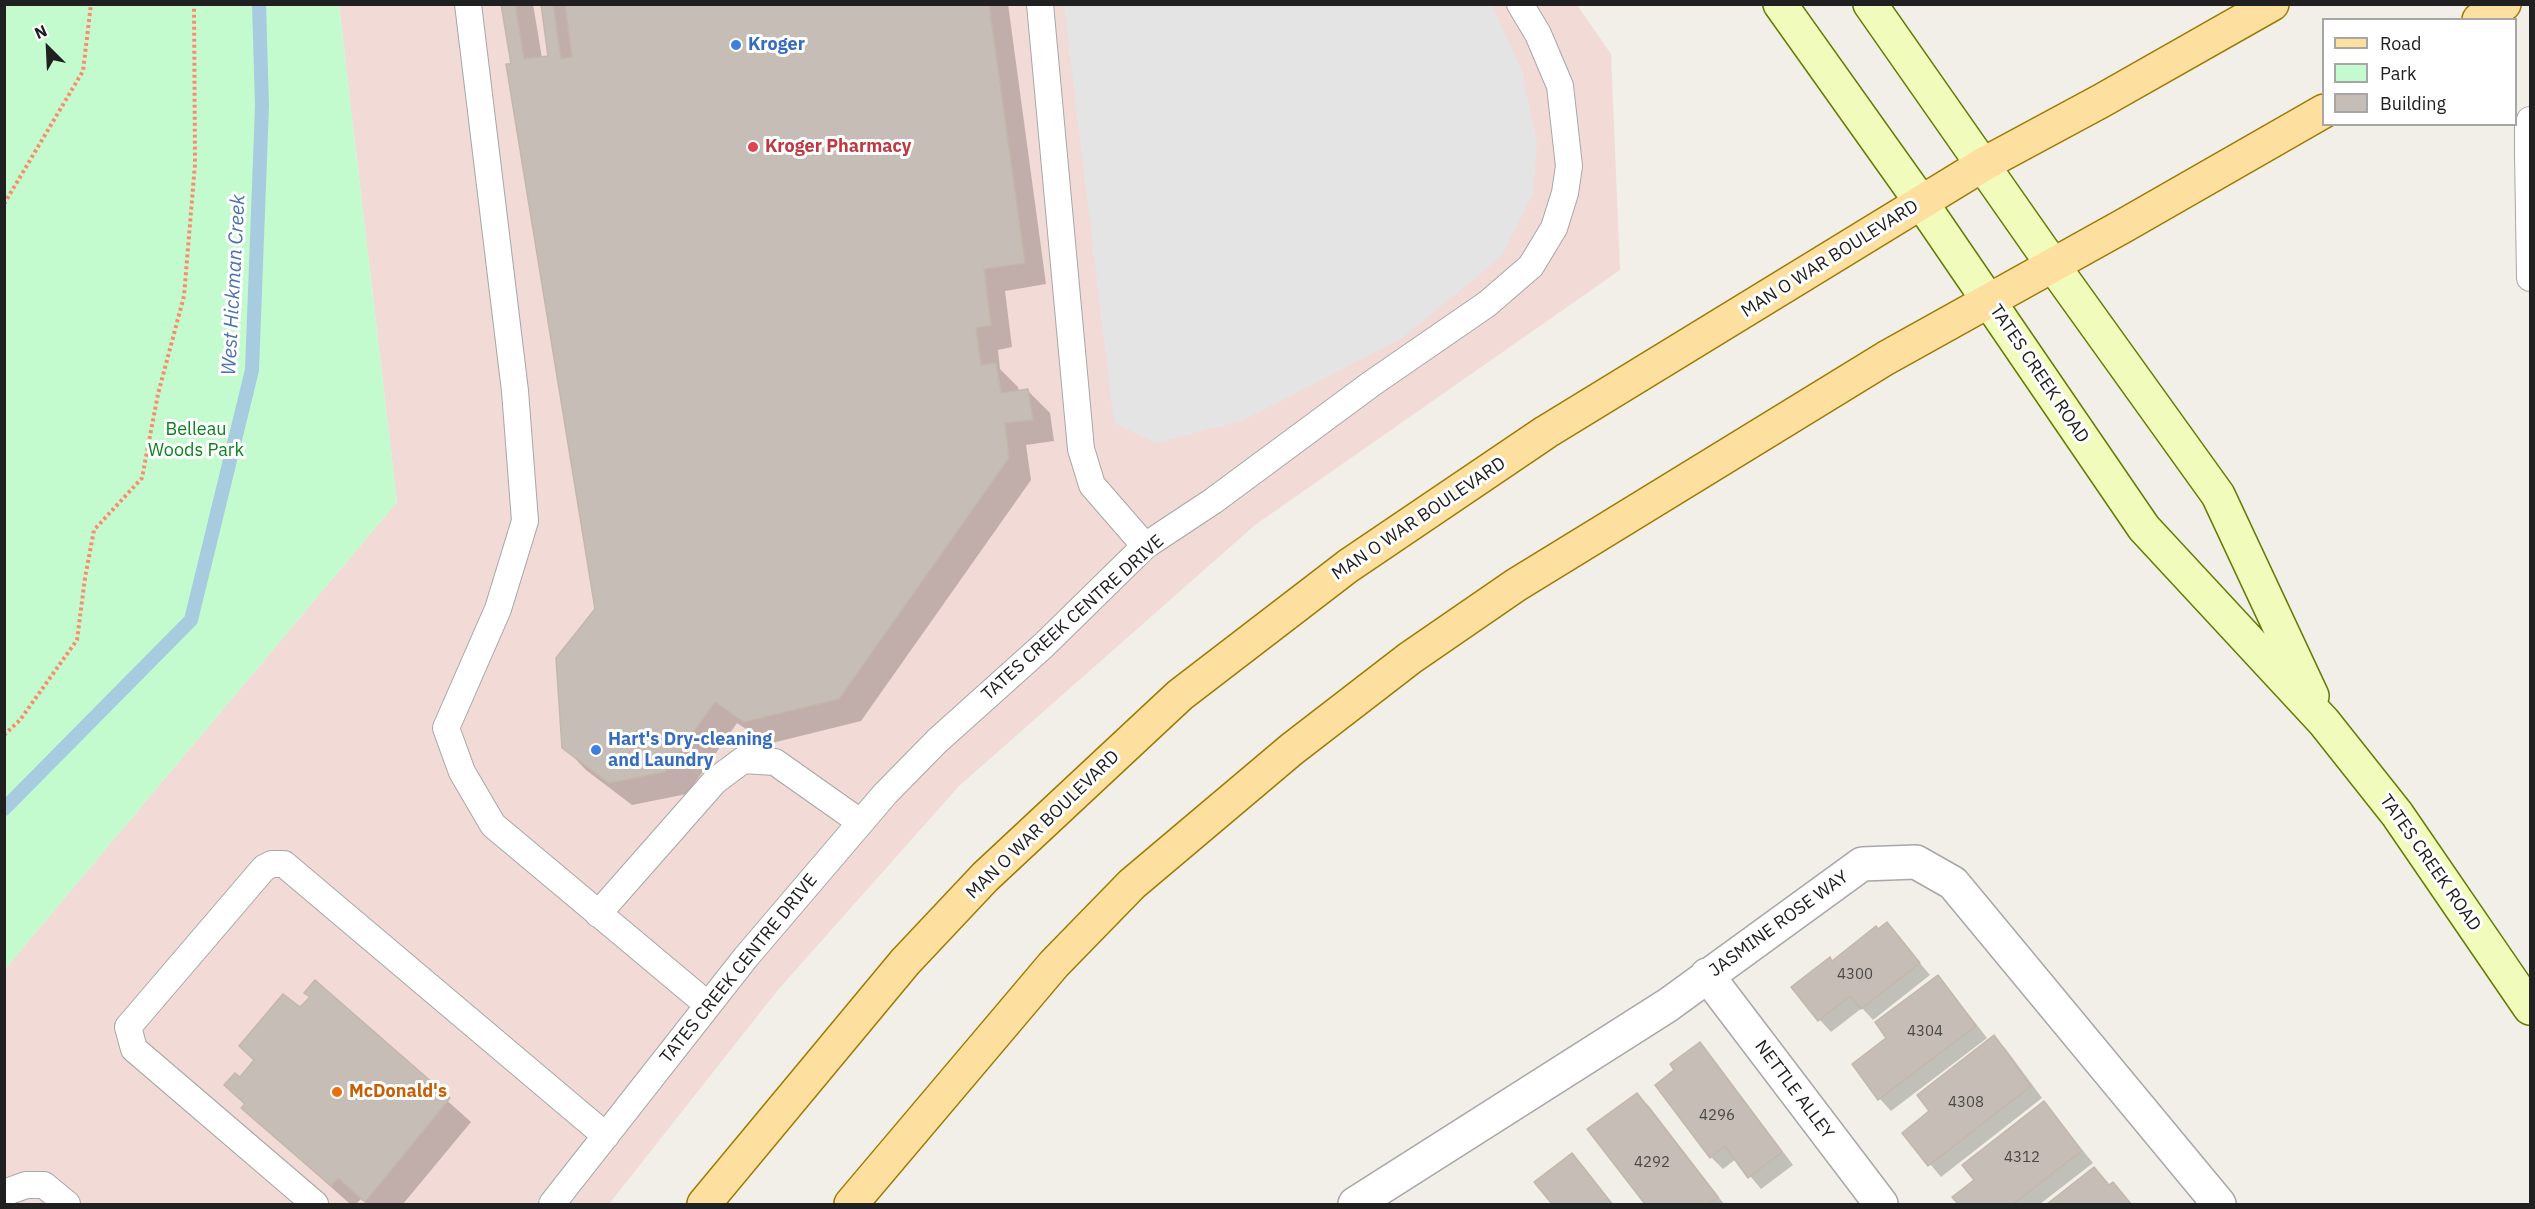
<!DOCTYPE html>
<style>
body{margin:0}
#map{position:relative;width:2535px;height:1209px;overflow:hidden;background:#f1efe7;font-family:"IBM Plex Sans",sans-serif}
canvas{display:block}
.frame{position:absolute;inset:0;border:6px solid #202020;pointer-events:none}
.legend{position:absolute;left:2322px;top:18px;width:195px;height:108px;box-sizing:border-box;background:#fff;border:2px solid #a6a6a6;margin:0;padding:8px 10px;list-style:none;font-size:18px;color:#202020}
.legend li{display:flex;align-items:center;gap:12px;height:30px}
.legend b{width:30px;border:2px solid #a6a6a6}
.north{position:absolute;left:18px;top:18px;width:60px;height:60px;-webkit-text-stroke:4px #fff;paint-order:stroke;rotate:336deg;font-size:16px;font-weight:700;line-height:24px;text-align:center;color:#202020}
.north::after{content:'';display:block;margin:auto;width:21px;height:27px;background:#202020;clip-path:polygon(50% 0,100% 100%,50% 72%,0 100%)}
</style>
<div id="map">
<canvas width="2535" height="1209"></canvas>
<div class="frame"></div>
<ul class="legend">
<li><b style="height:8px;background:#fddf9f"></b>Road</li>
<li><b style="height:16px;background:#c4fbce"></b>Park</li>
<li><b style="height:16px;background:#c6beb6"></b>Building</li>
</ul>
<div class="north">N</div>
</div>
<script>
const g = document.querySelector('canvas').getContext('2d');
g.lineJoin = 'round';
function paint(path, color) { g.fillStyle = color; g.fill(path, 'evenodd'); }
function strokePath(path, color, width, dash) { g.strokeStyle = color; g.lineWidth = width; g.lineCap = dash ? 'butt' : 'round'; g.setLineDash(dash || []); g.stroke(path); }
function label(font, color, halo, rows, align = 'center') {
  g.font = font + ' "IBM Plex Sans",sans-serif'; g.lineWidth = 6; g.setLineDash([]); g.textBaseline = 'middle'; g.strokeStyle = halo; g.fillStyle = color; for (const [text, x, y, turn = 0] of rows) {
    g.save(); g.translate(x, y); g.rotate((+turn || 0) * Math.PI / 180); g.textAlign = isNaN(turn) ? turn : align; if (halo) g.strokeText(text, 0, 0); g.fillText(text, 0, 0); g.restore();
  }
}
paint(new Path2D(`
 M339,5H1577L1611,54L1620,270L1255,525L959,786L777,991L609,1204H5V969L397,502Z`), '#f2dad6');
paint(new Path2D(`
 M5,4L339,5L397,502L5,969Z`), '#c4fbce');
paint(new Path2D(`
 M1064,5H1492L1521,68L1537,142L1533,193L1501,257L1401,339L1244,420L1156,443L1114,423Z`), '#e4e4e4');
paint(new Path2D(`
 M503,4H533L542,58L550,57L542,4H1008L1046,284L1005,291L1012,347L998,350L1000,369L1018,387L1019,392L1028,391L1050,413L1054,441L1026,445L1031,480L861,721L768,744L737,723L687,794L632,805L586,770L564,747L597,609Z
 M1887,924L1930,975L1873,1020L1862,1008L1831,1032L1820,1020L1833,962Z
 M1938,977L1949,989L1987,1038L1891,1111L1880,1099L1888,1038Z
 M315,982L471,1122L403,1204H367L361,1199L356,1204H350L243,1108L246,1105L240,1079L311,998Z
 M1994,1037L2005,1048L2042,1098L1941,1177L1904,1133L1931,1111Z
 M1699,1044L1711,1056L1793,1165L1761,1189L1736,1159L1723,1169L1711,1157L1677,1071Z
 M1637,1095L1649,1106L1724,1204H1647L1589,1130Z
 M2044,1103L2093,1163L2040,1204H1960L1954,1197L1976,1180Z
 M1572,1155L1584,1167L1613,1204H1554L1537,1182Z
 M2094,1169L2110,1186L2113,1184L2132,1204H2049Z`), '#0003');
strokePath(new Path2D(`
 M4,809L191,620L252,370L262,106L259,4`), '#a7ccdf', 14);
const building = new Path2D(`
 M501,4H515L524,59L548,56L541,4H553L561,59L572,57L565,4H989L1025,263L984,269L991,325L976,328L981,365L996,363L1001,393L1028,389L1033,420L1005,423L1009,458L839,699L744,722L715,702L665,772L609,783L562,748L556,658L595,609L506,64H511Z
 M1887,922L1920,963L1861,1009L1850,996L1818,1021L1791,987L1830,957L1832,961L1876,926L1878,929Z
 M1938,975L1976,1026L1878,1100L1852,1064L1886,1038L1875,1022Z
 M315,980L450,1098L365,1202L338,1178L331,1186L241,1108L245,1104L224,1085L235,1073L240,1077L254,1060L239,1046L283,994L300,1007L310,997L304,993Z
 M1994,1035L2031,1086L1928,1166L1902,1133L1929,1111L1917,1095Z
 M1700,1042L1782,1152L1748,1178L1725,1146L1710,1158L1655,1085L1674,1070L1670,1064Z
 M1637,1093L1718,1197L1708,1204H1645L1587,1129Z
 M2044,1101L2082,1151L2013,1204H1958L1952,1197L1974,1180L1962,1165Z
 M1572,1153L1612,1204H1552L1534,1182Z
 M2094,1167L2109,1185L2113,1182L2131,1204H2047Z`);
paint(building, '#c6beb6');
strokePath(building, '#c3b7a9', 1.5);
const service = new Path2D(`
 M468,4L515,391L525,521L498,609L446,728L462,772L493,825L708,1005
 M1040,4L1081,449L1092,485L1145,546
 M2530,120L2528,126V153L2530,278
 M598,914L715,781L743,760L775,762L860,822
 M4,1193L26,1185H44L67,1204
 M315,1204L134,1049L128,1027L264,868L272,864H284L606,1136
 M552,1204L746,957L885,794L937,741L1044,645L1145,546L1213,501L1371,384L1487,304L1531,266L1554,228L1565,193L1569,166L1560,86L1538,34L1520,4`);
const minor = new Path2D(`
 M1707,975L1881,1204
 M1355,1204L1668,1005L1862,864L1916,862L1953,883L2219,1204`);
const secondary = new Path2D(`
 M1780,4L1921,202L2144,528L2324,722L2397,814L2530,1008
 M1870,4L2052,264L2218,495L2312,696`);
const primary = new Path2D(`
 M2479,20L2504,4
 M704,1204L905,962L985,877L1180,695L1348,566L1546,432L1984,164L2101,101L2272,4
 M851,1204L1054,964L1132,884L1292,749L1410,658L1516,585L1886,358L2125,225L2324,111`);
strokePath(service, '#a7a7a7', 28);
strokePath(minor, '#a7a7a7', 36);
strokePath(secondary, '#627c03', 36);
strokePath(primary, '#9d7a00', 36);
strokePath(new Path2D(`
 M4,204L83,71L91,4
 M4,735L20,720L77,640L85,578L94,530L142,478L158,394L184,296L195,164L194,4`), '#fc8b6d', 4, [3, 3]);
strokePath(service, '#fff', 26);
strokePath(minor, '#fff', 33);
strokePath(secondary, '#f1fbbb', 33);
strokePath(primary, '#fddf9f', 33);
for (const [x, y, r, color] of [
 [736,45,6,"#3f7fe0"],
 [753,147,6,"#e0444e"],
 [596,750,6,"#3f7fe0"],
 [337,1092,6,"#e8710a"]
]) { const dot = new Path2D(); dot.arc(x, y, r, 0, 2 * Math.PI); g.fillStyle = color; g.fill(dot); strokePath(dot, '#fff', 2); }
label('15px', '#4a4846', null, [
 ["4300",1855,975],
 ["4304",1925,1032],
 ["4308",1966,1103],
 ["4296",1717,1116],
 ["4312",2022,1158],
 ["4292",1652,1163]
]);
label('bold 18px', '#366cbe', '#fff', [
 ["Kroger",748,45],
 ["Hart's Dry-cleaning",608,740],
 ["and Laundry",608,761]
], 'left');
label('bold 18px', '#be3a42', '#fff', [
 ["Kroger Pharmacy",765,147]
], 'left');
label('18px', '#202020', '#fff', [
 ["MAN O WAR BOULEVARD",1830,259,-32],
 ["TATES CREEK ROAD",2039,374,56],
 ["MAN O WAR BOULEVARD",1419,519,-34],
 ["TATES CREEK CENTRE DRIVE",1073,618,-42],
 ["MAN O WAR BOULEVARD",1043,825,-44],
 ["TATES CREEK ROAD",2430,863,55],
 ["JASMINE ROSE WAY",1779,924,-36],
 ["TATES CREEK CENTRE DRIVE",739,969,-51],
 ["NETTLE ALLEY",1794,1090,53]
]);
label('18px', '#0a8321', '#fff', [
 ["Belleau",196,430],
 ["Woods Park",196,451]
]);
label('bold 18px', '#c56008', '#fff', [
 ["McDonald's",349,1092]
], 'left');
label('italic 20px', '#4a73b3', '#fff', [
 ["West Hickman Creek",234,285,-87]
]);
</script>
